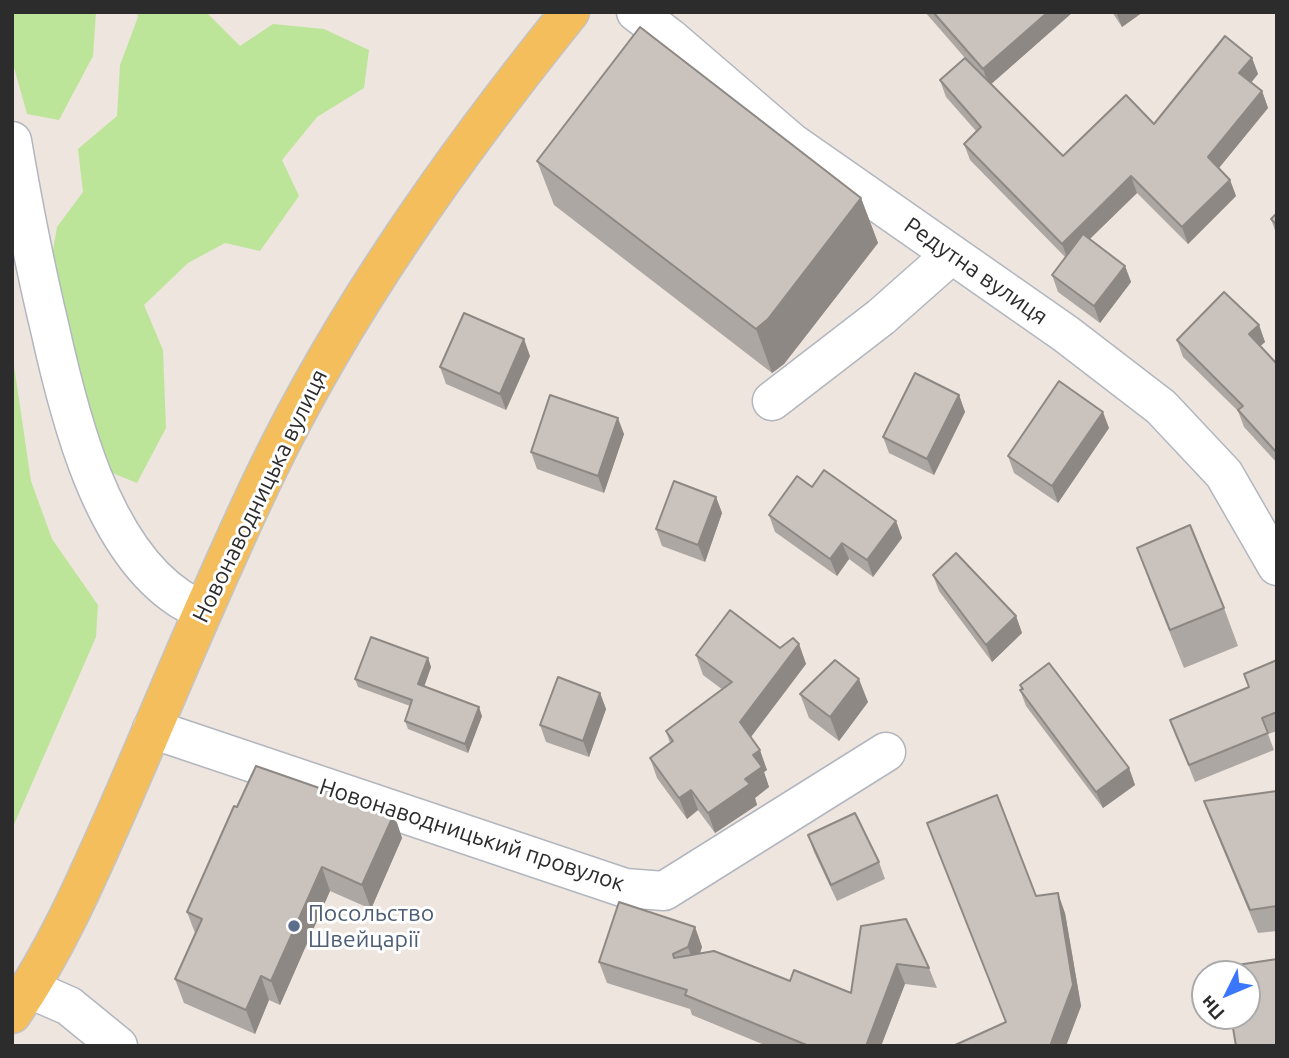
<!DOCTYPE html>
<meta charset="utf-8">
<style>
body{margin:0}
#map{position:relative;width:1289px;height:1058px;overflow:hidden;background:#eee5de;font-family:Ubuntu,sans-serif}
canvas{display:block}
.frame{position:absolute;inset:0;border:14px solid #2c2c2c;pointer-events:none}
.north{position:absolute;left:1191px;top:960px;width:70px;height:70px;box-sizing:border-box;background:#fff;border:2px solid #ababab;border-radius:50%;rotate:227deg;font-size:19px;font-weight:700;line-height:28px;text-align:center;color:#2c2c2c}
.north::after{content:'';display:block;margin:auto;width:24px;height:32px;background:#3b77fe;clip-path:polygon(50% 0,100% 100%,50% 72%,0 100%)}
</style>
<div id="map">
<canvas width="1289" height="1058"></canvas>
<div class="frame"></div>
<div class="north">Пн</div>
</div>
<script>
const g = document.querySelector('canvas').getContext('2d');
g.lineJoin = 'round';
function paint(path, color) { g.fillStyle = color; g.fill(path, 'evenodd'); }
function strokePath(path, color, width, dash) { g.strokeStyle = color; g.lineWidth = width; g.lineCap = dash ? 'butt' : 'round'; g.setLineDash(dash || []); g.stroke(path); }
function label(font, color, halo, rows, align = 'center') {
  g.font = font + ' Ubuntu,sans-serif'; g.lineWidth = 6; g.setLineDash([]); g.textBaseline = 'middle'; g.strokeStyle = halo; g.fillStyle = color; for (const [text, x, y, turn = 0] of rows) {
    g.save(); g.translate(x, y); g.rotate((+turn || 0) * Math.PI / 180); g.textAlign = isNaN(turn) ? turn : align; if (halo) g.strokeText(text, 0, 0); g.fillText(text, 0, 0); g.restore();
  }
}
paint(new Path2D(`
 M12,12H96L93,56L59,120L27,114L12,60Z
 M137,12H206L240,46L273,24L324,29L369,50L364,88L317,117L282,160L299,196L260,251L225,243L188,263L144,305L163,350L166,428L137,483L95,466L49,273L57,227L83,192L78,149L117,116L120,65L138,17Z
 M12,352L31,481L52,539L98,605L96,637L12,829Z`), '#bce599');
const minor = new Path2D(`
 M636,12L670,38L791,142L1066,334L1161,407L1224,474L1277,566
 M12,141C23,205 35,267 50,329C69,415 101,546 179,598C186,603 195,606 202,610
 M772,401L881,317L951,255
 M152,729L625,888L664,891L886,752
 M30,989L69,1006L118,1046`);
const major = new Path2D(`
 M12,1014C57,949 88,876 120,804C168,694 213,583 265,475C345,309 454,156 570,12`);
strokePath(minor, '#b2b6bf', 41);
strokePath(major, '#c4c4c4', 41);
strokePath(minor, '#fff', 38);
strokePath(major, '#f4be5c', 38);
paint(new Path2D(`
 M925,12H1073L991,84L1063,156L1154,124L1252,58L1258,74L1251,82L1262,91L1268,108L1219,168L1230,180L1236,196L1188,244L1137,193L1090,239L1125,266L1131,282L1100,323L1058,292L1052,275L1066,258L970,160L964,144L976,131L946,97L940,80L965,58Z
 M1112,12H1143L1122,27Z
 M537,161L861,198L878,243L784,364L772,373L554,205Z
 M1277,213V236L1271,219Z
 M1259,325L1265,342L1260,346L1277,364V463L1244,427L1238,411L1183,357L1177,340Z
 M530,356L506,410L446,384L440,367Z
 M959,395L965,412L934,475L889,453L883,437Z
 M1109,428L1058,503L1014,473L1008,456Z
 M624,434L604,493L537,469L531,452Z
 M812,487L896,521L902,538L873,577L849,559L837,576L775,532L769,515Z
 M716,497L722,513L705,562L662,546L656,529Z
 M1137,548L1224,608L1238,646L1184,668L1151,586Z
 M933,575L1016,616L1022,633L992,662L939,591Z
 M799,644L806,664L751,737L767,770L764,772L769,787L755,798L757,805L715,833L698,810L687,819L657,778L650,758L670,743L666,731L723,690L703,675L696,655L780,648Z
 M428,658L431,667L424,686L482,716L468,753L408,729L405,721L410,706L358,687L355,679Z
 M1277,660V731L1268,734L1274,750L1195,782L1170,720L1249,687Z
 M1020,685L1129,768L1135,785L1103,808L1026,706L1020,690L1021,689Z
 M600,693L606,709L589,757L546,742L540,725Z
 M800,694L868,702L839,741L809,718Z
 M1277,791V931L1258,933L1213,825L1204,801Z
 M237,807L394,814L402,838L371,909L330,891L280,1005L269,1000L255,1034L184,1003L175,979L195,933L187,912Z
 M927,823L1036,896L1065,913L1081,1006L1066,1046H953L1006,1023Z
 M808,835L879,862L885,879L837,901L814,852Z
 M861,926L929,968L937,988L905,984L881,1046H767L692,1015L690,1009L607,983L599,962L695,927L702,947L700,953L790,981L851,993Z`), '#ada7a3');
paint(new Path2D(`
 M1048,12H1073L989,86L983,69Z
 M1116,12H1143L1122,27Z
 M1252,58L1258,74L1246,89L1239,73Z
 M1262,91L1268,108L1214,174L1208,157Z
 M1131,176L1137,193L1068,260L1062,244Z
 M1230,180L1236,196L1188,244L1182,227Z
 M861,198L878,243L784,364L772,373L756,329Z
 M1125,266L1131,282L1100,323L1094,306Z
 M1259,325L1265,342L1255,351L1249,334Z
 M524,339L530,356L506,410L500,394Z
 M959,395L965,412L934,475L927,459Z
 M1103,412L1109,428L1058,503L1052,486Z
 M618,418L624,434L604,493L598,476Z
 M716,497L722,513L705,562L698,545Z
 M896,521L902,538L873,577L867,560Z
 M842,543L849,559L837,576L830,559Z
 M1016,616L1022,633L992,662L986,645Z
 M799,644L806,664L747,742L740,722Z
 M428,658L431,667L422,693L418,684Z
 M859,679L868,702L839,741L830,717Z
 M600,693L606,709L589,757L583,741Z
 M479,707L482,716L468,753L465,744Z
 M760,750L767,770L764,772L769,787L755,798L757,805L715,833L708,813L745,779L753,755Z
 M1129,768L1135,785L1103,808L1096,792Z
 M691,790L698,810L687,819L679,798Z
 M394,814L402,838L371,909L362,885Z
 M322,867L330,891L280,1005L271,981Z
 M1058,893L1065,913L1081,1006L1066,1046H1050Z
 M695,927L702,947L695,968L688,947Z
 M897,964L905,984L881,1046H866Z
 M261,976L269,1000L255,1034L246,1010Z`), '#8d8884');
const building = new Path2D(`
 M933,12H1048L983,69Z
 M640,27L861,198L768,319L756,329L537,161Z
 M1225,36L1252,58L1239,73L1262,91L1208,157L1230,180L1182,227L1131,176L1062,244L964,144L981,127L940,80L965,58L1063,156L1126,95L1154,124Z
 M1277,213V225L1271,219Z
 M1083,234L1125,266L1094,306L1052,275Z
 M1224,292L1259,325L1249,334L1277,364V453L1238,410L1243,406L1177,340Z
 M464,313L524,339L500,394L440,367Z
 M915,373L959,395L927,459L883,437Z
 M1059,381L1103,412L1052,486L1008,456Z
 M550,395L618,418L598,476L531,452Z
 M824,470L896,521L867,560L842,543L830,559L769,515L797,476L812,487Z
 M674,481L716,497L698,545L656,529Z
 M1190,525L1224,608L1170,630L1137,548Z
 M956,553L1016,616L986,645L933,575Z
 M730,610L780,648L793,638L799,644L740,722L760,750L753,755L762,767L745,779L750,784L708,813L691,790L679,798L650,758L673,741L666,731L732,682L696,655Z
 M371,637L428,658L418,684L479,707L465,744L405,721L412,700L355,679Z
 M835,660L859,679L830,717L800,694Z
 M1277,660V712L1262,718L1268,733L1189,765L1170,720L1249,687L1244,674Z
 M1049,663L1129,768L1096,792L1020,690L1023,689L1020,685Z
 M558,677L600,693L583,741L540,725Z
 M256,766L394,814L362,885L322,867L271,981L261,976L246,1010L175,979L202,919L187,912L234,806L237,807Z
 M1277,791V906L1250,910L1204,801Z
 M997,795L1036,896L1058,893L1073,985L1050,1046H953L1006,1022L927,823Z
 M855,813L879,862L831,885L808,835Z
 M619,902L695,927L688,947L673,954L674,958L714,951L790,981L794,970L851,993L861,926L906,919L929,968L897,964L866,1046H809L685,995L687,990L599,962Z
 M1277,959V1046H1236L1231,1016H1247V974H1225L1224,967Z`);
paint(building, '#c9c2bd');
strokePath(building, '#8d8884', 2);
for (const [x, y, r, color] of [
 [294,926,7,"#5c6f8a"]
]) { const dot = new Path2D(); dot.arc(x, y, r, 0, 2 * Math.PI); g.fillStyle = color; g.fill(dot); strokePath(dot, '#fff', 2.5); }
label('23px', '#2c2c2c', '#fff', [
 ["Редутна вулиця",976,271,35],
 ["Новонаводницька вулиця",260,496,-64],
 ["Новонаводницький провулок",472,835,18]
]);
label('23px', '#4e5e75', '#fff', [
 ["Посольство",308,913],
 ["Швейцарії",308,939]
], 'left');
</script>
